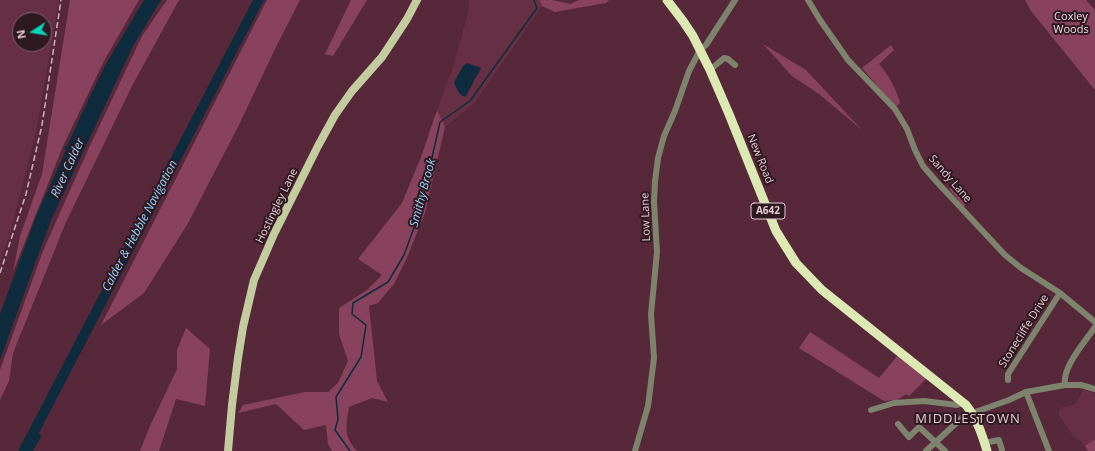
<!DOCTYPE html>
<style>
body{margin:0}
#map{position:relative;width:1095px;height:451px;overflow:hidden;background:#56283a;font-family:"Open Sans",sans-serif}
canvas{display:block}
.north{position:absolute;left:12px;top:12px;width:40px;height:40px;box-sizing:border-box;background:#2f1921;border:1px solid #796068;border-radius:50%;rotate:258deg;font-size:11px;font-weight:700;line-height:16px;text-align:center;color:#e8cad3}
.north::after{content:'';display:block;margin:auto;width:14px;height:18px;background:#01d5b6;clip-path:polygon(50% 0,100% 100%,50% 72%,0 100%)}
</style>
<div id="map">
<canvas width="1095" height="451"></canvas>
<div class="north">N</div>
</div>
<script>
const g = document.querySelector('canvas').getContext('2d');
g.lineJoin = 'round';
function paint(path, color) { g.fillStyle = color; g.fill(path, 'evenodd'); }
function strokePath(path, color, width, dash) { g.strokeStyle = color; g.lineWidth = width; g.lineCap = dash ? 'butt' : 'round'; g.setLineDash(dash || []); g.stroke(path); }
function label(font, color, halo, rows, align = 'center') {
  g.font = font + ' "Open Sans",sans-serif'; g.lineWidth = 4; g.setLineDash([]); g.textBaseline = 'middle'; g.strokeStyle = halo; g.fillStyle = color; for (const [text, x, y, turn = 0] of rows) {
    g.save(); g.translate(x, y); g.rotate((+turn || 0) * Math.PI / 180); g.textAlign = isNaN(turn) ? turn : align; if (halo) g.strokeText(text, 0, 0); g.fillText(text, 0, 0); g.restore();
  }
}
paint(new Path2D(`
 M0,0H59L36,132L10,234L0,262ZM20,20H44V44H20Z
 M469,0H540L542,6L475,102L445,127L437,110L453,67L468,13Z
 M1083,390L1095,393V451H1088L1082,442L1074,437L1058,414L1060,408L1076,404Z`), '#662f44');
paint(new Path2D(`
 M70,0H139L104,61L63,146L13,272L20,236L42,174Z
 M167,0H179L132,86L66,222L13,353L9,381L0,400V370L43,251L87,152L142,36Z
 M267,0H300L275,49L239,125L187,225L144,293L101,325Z
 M351,0H367L333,56L325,54Z
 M540,0H552L570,4L579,0H609L606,3L555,12L542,6Z
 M1025,0H1086L1095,10V90L1031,11Z
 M763,44L806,70L862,130L819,94L792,76Z
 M891,45L894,50L879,64C889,76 896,88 900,103L895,107L862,68Z
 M437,110L445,127L425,213L406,260L394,284L378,303L369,306L377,381L388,402L372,398L349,407C346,426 343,436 357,451H332L328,444L326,425L304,430L276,404L238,413L243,405L305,392H328L338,383L348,361L339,334V308L367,290L382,275L358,259L402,203L421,157Z
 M953,186L967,201L964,207L949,189Z
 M186,328L210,349L205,406L176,399L159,451H140L150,426L177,369V350Z
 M810,332L879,378L898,355L927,378L909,396L906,394L897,400L884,401L799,348Z
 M1095,439V451H1088L1085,446Z`), '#88425d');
paint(new Path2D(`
 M144,0H161L133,46L51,220L0,360V314L36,216L66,150L64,148L65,146H67L89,98L106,64Z
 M253,0H264L43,425L39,433L41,437L33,451H18Z
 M467,63L481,68C479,74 475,77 473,83C470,88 469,92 465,97C459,95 456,88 454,82L463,66Z`), '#0e2c3d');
strokePath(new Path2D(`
 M350,451L335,430L338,419L336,397L361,357L366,325L352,314L353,303L388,282L404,255L420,211L440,122L470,101L537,8L534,0`), '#0e2c3d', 1.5);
strokePath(new Path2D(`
 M808,0L820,20L848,60L895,109L907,129L915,150L923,166L936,181L1005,255L1021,268L1060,293L1095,322
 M710,70L724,58L728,59L735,65
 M1008,380V374L1060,293
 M1065,385C1062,367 1085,342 1095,327
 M1026,392L1049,451
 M871,410L894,403L924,401L957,405L963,402
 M898,424L909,437L919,427L945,451
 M984,443L999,440L1002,450
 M635,451L648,406L654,358L651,314L657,252L654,202L655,181L658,158L664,136L675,111L689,71L700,50L706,45L735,0
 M926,451L964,416L1009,400L1026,392L1065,385H1081L1095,389`), '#7e836d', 6);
strokePath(new Path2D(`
 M228,451L232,405L238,358L243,327L254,280L274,234L318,146L335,115L352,91L382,57L407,19L417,0`), '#c2cc9f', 8);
strokePath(new Path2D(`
 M667,0L683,21L693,36L710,70L729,114L776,231L796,263L822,290L966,405C977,419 982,434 987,451`), '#dde9b2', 9);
strokePath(new Path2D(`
 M0,273L26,194L42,125L61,0`), '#d0b0ba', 1.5, [6, 3]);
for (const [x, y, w] of [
 [768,211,34]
]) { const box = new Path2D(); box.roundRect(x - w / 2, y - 8, w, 16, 3); g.fillStyle = '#2f1921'; g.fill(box); strokePath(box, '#e8cad3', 1); }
label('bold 10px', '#e8cad3', null, [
 ["A642",768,211]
]);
label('11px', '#f2d9e0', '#2f1921', [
 ["Coxley",1071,17],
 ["Woods",1071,30]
]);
label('11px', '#e8cad3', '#2f1921', [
 ["New Road",760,159,68],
 ["Sandy Lane",950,179,49],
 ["Hostingley Lane",277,206,-64],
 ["Low Lane",646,217,-92],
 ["Stonecliffe Drive",1024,331,-58]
]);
label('italic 12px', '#91d3fd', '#2f1921', [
 ["River Calder",68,168,-65],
 ["Smithy Brook",423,193,-75],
 ["Calder & Hebble Navigation",140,226,-62]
]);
g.letterSpacing = '1px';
label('13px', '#e8cad3', '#2f1921', [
 ["MIDDLESTOWN",968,419]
]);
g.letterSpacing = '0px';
</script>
